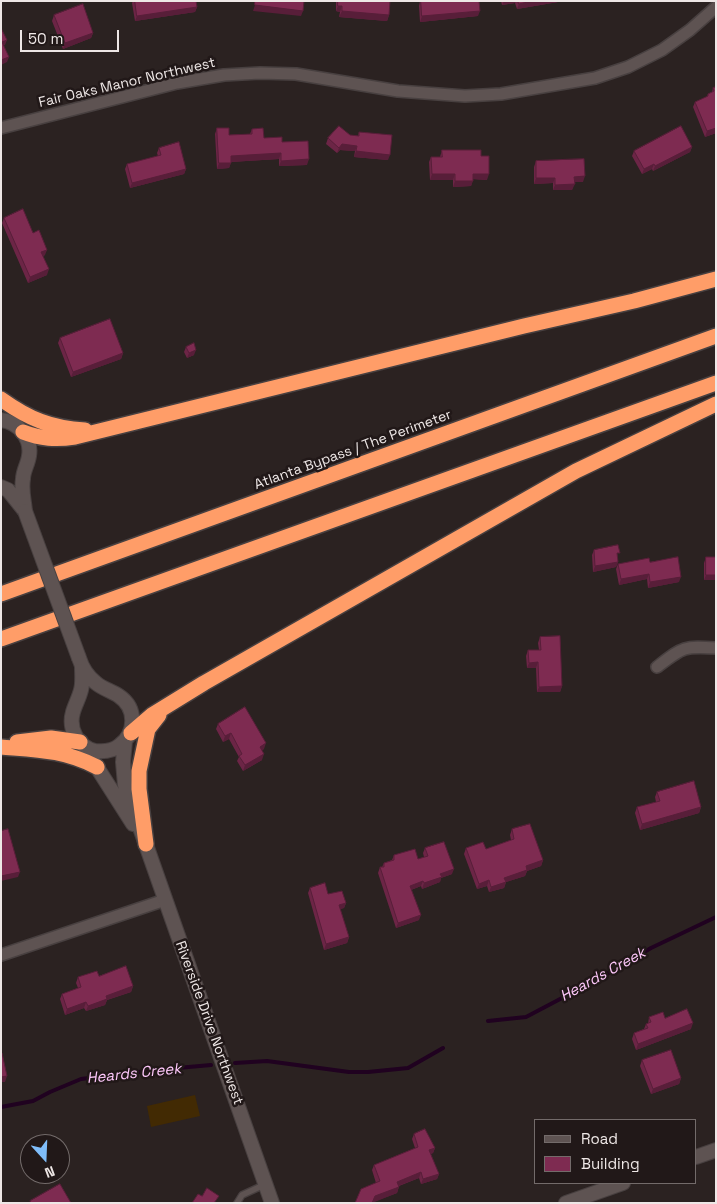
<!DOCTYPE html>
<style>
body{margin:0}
#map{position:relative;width:717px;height:1204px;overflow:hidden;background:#2b2221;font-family:"Space Grotesk",sans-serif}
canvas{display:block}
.frame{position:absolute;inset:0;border:2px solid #eee7e6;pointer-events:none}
.legend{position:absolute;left:534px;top:1119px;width:162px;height:65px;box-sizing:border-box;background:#211818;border:1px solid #736b6a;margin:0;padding:6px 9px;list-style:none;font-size:15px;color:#eee7e6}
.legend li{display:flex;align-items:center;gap:10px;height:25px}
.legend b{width:25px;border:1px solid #736b6a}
.north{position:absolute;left:20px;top:1134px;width:50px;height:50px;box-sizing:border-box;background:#211818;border:1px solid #736b6a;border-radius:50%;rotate:160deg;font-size:14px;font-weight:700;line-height:20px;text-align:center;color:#eee7e6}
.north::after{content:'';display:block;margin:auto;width:18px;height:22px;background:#7fbdfa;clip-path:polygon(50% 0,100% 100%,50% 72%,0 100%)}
.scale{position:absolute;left:20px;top:30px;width:99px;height:22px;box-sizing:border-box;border:2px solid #eee7e6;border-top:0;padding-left:6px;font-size:15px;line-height:18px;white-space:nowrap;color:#eee7e6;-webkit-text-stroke:4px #211818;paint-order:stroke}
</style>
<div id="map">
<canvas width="717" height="1204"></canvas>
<div class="frame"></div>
<ul class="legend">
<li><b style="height:6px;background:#5e5352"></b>Road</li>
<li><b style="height:14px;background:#7e2b51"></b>Building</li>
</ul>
<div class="north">N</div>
<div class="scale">50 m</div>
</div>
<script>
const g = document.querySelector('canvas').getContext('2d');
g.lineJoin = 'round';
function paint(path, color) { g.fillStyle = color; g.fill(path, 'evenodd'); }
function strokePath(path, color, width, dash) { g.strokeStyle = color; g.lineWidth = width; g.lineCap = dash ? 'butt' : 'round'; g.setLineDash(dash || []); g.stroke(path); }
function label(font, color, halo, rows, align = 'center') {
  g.font = font + ' "Space Grotesk",sans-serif'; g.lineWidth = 5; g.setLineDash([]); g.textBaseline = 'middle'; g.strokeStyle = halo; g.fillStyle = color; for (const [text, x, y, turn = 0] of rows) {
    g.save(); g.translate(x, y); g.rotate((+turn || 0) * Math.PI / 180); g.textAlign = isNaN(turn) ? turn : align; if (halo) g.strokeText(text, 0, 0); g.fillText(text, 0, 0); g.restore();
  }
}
paint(new Path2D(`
 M195,1095L200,1116L151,1127L147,1106Z`), '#422a03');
strokePath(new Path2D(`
 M488,1021L526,1017L600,978L651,948L716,917
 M235,1063L267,1061L349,1072H368L408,1068L443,1048
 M1,1107L33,1101L50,1092L81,1079L155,1070L211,1065`), '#200220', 4);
const service = new Path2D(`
 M237,1203L242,1195L266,1184`);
const minor = new Path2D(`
 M1,128L177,83L224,75L260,73L296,74L398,91L465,96L501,94L595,78L628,67L662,50L690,30L716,7
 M657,667C683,647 683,646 716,648
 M1,955L165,900`);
const tertiary = new Path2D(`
 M1,420C19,422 32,439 29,456C28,464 23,471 23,479C21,490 24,500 25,511
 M1,487L8,490L24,510
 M79,658C82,668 87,676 96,683C103,689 112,691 119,696C137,708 136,733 120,745C113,751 104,752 95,751C78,747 68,729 73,712C75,705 79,698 81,690C83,683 82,675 82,667
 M125,741L123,762L125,785L272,1203
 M91,758L133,824
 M696,1157L716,1150
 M566,1203L623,1183`);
const motorway = new Path2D(`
 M1,399C29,419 51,428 85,430
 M23,432C41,439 56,440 75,437L524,326L634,301L716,279
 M1,594L716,336
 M1,639L716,383
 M131,733L152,715L204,683L576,471L716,404
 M17,742L51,738L80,742
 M1,747C38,750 64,750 97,767
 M146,844L139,789V771L148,729L159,715`);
strokePath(service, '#484040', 8);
strokePath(minor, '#484040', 14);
strokePath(tertiary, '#484040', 16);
strokePath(motorway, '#484040', 18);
strokePath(service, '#5e5352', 5.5);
strokePath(minor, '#5e5352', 11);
strokePath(tertiary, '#5e5352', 14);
strokePath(motorway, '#ff9d68', 15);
const tertiaryBridge = new Path2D(`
 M25,511L79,658`);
strokePath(tertiaryBridge, '#484040', 16, []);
strokePath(tertiaryBridge, '#5e5352', 14);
paint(new Path2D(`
 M133,1H135L197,7L195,12L135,21L132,3Z
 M336,1H390L389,15L387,21L339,17L340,12L336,11Z
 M420,1H479L478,16L420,22L419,6Z
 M501,1H559L558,2L517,9L515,3L502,5Z
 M54,15L93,33L91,38L63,49L52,21Z
 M716,87V133L705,137L693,107L695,102L707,97L708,94L712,92L713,88Z
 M217,128L229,135L250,134L252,129L264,138L282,142L307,165L279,166V159L231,162L229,168L217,169L215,134Z
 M359,132L388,160L354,157L355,151L340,150L337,153L326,144L328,138L350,135L358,136Z
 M692,147L690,152L653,171L652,169L642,174L632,156L634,151Z
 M159,148L186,169L184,174L130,188L125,169L127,164L158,156L157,153Z
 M442,150L481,156L487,180L473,179L471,186L453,187V180H430L429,162L431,157H440Z
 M536,161L583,182H574L572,190H553V183L534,184V167Z
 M4,218L33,233L45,255L43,256L47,275L28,283L2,223Z
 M60,338L123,353L121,359L71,377L58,343Z
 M186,347L194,355L187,358L184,352Z
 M594,550L618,558V562L616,567L593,572L592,555Z
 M716,553V584L715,580H704V563L706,557H716Z
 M650,562L679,582L648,588L647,579L619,585L616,569L618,564Z
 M540,637L562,686L560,692H537L536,668H527L526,656L528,650H539L538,643Z
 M218,724L264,749L262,750V760L243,771L237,761L239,757L229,739L223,742L216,729Z
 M657,792L701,807L699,813L640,830L635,813L637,807L656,802L655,797Z
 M512,829L543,860L541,866L527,871L525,876L506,882L504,888L489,892L487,886L477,889L464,854L466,848L486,849L511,840L510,835Z
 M425,848L452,874L441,878L440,882L422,889L421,886L411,890L419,920L396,928L378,873L380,867H382L384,863L392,860L394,855L418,859L424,857L423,853Z
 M310,888L328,894L346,903L344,908L340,909L349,937L347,943L324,950L308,893Z
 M99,976L133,986L131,992L107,1000L105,1005L86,1011L84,1008L65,1015L60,999L62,994L78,988L76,983L78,977Z
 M649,1017L665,1018L691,1029L636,1050L632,1039L634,1033L644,1029L646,1024H648Z
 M642,1060L681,1078L679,1084L651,1094L640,1066Z
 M414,1134L435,1148L433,1153L430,1154L439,1174L437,1179L421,1184L419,1178L399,1186L397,1193L373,1202L376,1183L372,1170L374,1165L415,1148L412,1139Z`), '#6c2546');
paint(new Path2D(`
 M504,1H516L515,3L502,5Z
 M532,1H559L558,2L517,9L519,4Z
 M255,5L303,11L301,16L253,11Z
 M338,6H342L340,12L336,11Z
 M197,7L195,12L135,21L137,16Z
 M342,11L389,15L387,21L339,17Z
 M480,11L478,16L420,22L422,16Z
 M93,33L91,38L63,49L65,43Z
 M7,40L5,45L1,47L2,42Z
 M9,57L7,62L1,65V60Z
 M716,128V133L705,137L707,131Z
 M342,144L357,146L355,151L340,150L337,153L339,148Z
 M692,147L690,152L653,171L655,166Z
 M356,151L390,155L388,160L354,157Z
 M281,153L279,159L229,162L231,156Z
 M309,159L307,165L279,166L281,161Z
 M219,163H231L229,168L217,169Z
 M654,164L652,169L642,174L644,169Z
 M186,169L184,174L130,188L132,183Z
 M432,174H455L453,180H430Z
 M473,174H489L487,180L471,179Z
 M585,176L583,182H572L574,177Z
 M536,178H555L553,183L534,184Z
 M455,181H473L471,186L453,187Z
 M575,184L572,190H553L555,185Z
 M47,250L45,255L39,258L41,252Z
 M49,269L47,275L28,283L30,277Z
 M196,350L194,355L187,358L189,353Z
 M123,353L121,359L71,377L73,372Z
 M618,562L616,567L593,572L595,566Z
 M649,574L647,579L619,585L621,579Z
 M706,575H716L715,580H704Z
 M681,577L679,582L648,588L650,582Z
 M538,662L536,668H527L529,663Z
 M562,686L560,692H537L539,687Z
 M231,733L229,739L223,742L225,736Z
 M266,743L264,749L258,752L260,747Z
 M264,754L262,760L243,771L245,765Z
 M701,807L699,813L640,830L642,824Z
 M543,860L541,866L527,871L525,876L506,882L504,888L489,892L491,887L504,878L526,866Z
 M454,869L452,874L441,878L440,882L422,889L424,883L440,874Z
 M20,872L18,877L1,881V876Z
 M489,880L487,886L477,889L479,884Z
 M423,881L421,886L408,891L410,886Z
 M346,903L344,908L337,910L339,905Z
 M421,915L419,920L396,928L398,923Z
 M349,937L347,943L324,950L326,944Z
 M133,986L131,992L107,1000L105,1005L86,1011L88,1006L106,996Z
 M86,1002L84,1008L65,1015L67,1009Z
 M693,1023L691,1029L636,1050L638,1044Z
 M7,1076L5,1082H1V1077Z
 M681,1078L679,1084L651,1094L653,1089Z
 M435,1148L433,1153L427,1156L429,1150Z
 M421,1172L419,1178L395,1187L397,1182Z
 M439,1174L437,1179L421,1184L423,1179Z
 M399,1187L397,1193L372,1203L375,1196Z`), '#581e39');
const building = new Path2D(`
 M135,1H196L197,7L137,16Z
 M255,1H304L303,11L255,5Z
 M338,1H390L389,15L342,11V6H338Z
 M421,1H479L480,11L422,16Z
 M518,1H532L519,4Z
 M83,4L93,33L65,43L54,15Z
 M1,28L7,40L2,42L9,57L1,60Z
 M716,87V128L707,131L695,102L708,96V94L714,91L713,88Z
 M339,126L350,135L359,136V132L392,135L390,155L356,151L357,146L342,144L339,148L328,138Z
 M681,126L692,147L655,166L654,164L644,169L634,151Z
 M217,128H229V135L252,134V129L263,128L264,138L282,137V142L308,141L309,159L281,161V153L231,156V163H219Z
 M179,142L186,169L132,183L127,164L161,155L159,148Z
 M442,150H481V156H489V174H473V181H455V174H432L431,157H442Z
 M584,159L585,176L574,177L575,184L555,185V178H536V161Z
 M23,209L33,233L39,230L47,250L41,252L49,269L30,277L4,218Z
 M110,319L123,353L73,372L60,338Z
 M194,343L196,350L189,353L186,347Z
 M618,545L620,553H617L618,562L595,566L594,550Z
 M678,557L681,577L650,582L649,574L621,579L618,564L649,558L650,562Z
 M706,557H716V575H706Z
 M560,636L562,686L539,687L538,662L529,663L528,650H541L540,637Z
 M245,707L266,743L260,747L264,754L245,765L239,756L242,754L231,733L225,736L218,724Z
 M694,781L701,807L642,824L637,807L660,801L657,792Z
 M530,824L543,860L526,866L527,870L504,878L506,882L491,887L489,880L479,884L466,848L483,842L486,849L514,839L512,829Z
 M8,829L20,872L1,876V831Z
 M444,842L454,869L440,874L442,877L424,883L423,881L410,886L421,915L398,923L380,867H384V863L394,860V855L415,849L418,859L428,856L425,848Z
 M325,883L328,894L342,891L346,903L339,905L349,937L326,944L310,888Z
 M126,966L133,986L106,996L107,999L88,1006L86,1002L67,1009L62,994L81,987L78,977L97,971L99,976Z
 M687,1009L693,1023L638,1044L634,1033L648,1028L646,1024L651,1022L649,1017L663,1012L665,1018Z
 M671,1050L681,1078L653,1089L642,1060Z
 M1,1053H2L7,1076L1,1077Z
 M425,1129L435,1148L429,1150L439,1174L423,1179L421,1172L397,1182L399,1187L375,1196L372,1203H355L361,1189L380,1181L374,1165L418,1147L414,1134Z
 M60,1184L71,1203H31L30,1201Z
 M207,1188L219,1196L214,1203H192L198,1194L202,1196Z`);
paint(building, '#7e2b51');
strokePath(building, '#581e39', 1);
label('14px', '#eee7e6', '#211818', [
 ["Fair Oaks Manor Northwest",127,83,-13],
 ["Atlanta Bypass / The Perimeter",353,450,-20],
 ["Riverside Drive Northwest",209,1023,70]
]);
label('italic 15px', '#fec8fb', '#211818', [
 ["Heards Creek",603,975,-29],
 ["Heards Creek",134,1074,-6]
]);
</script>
